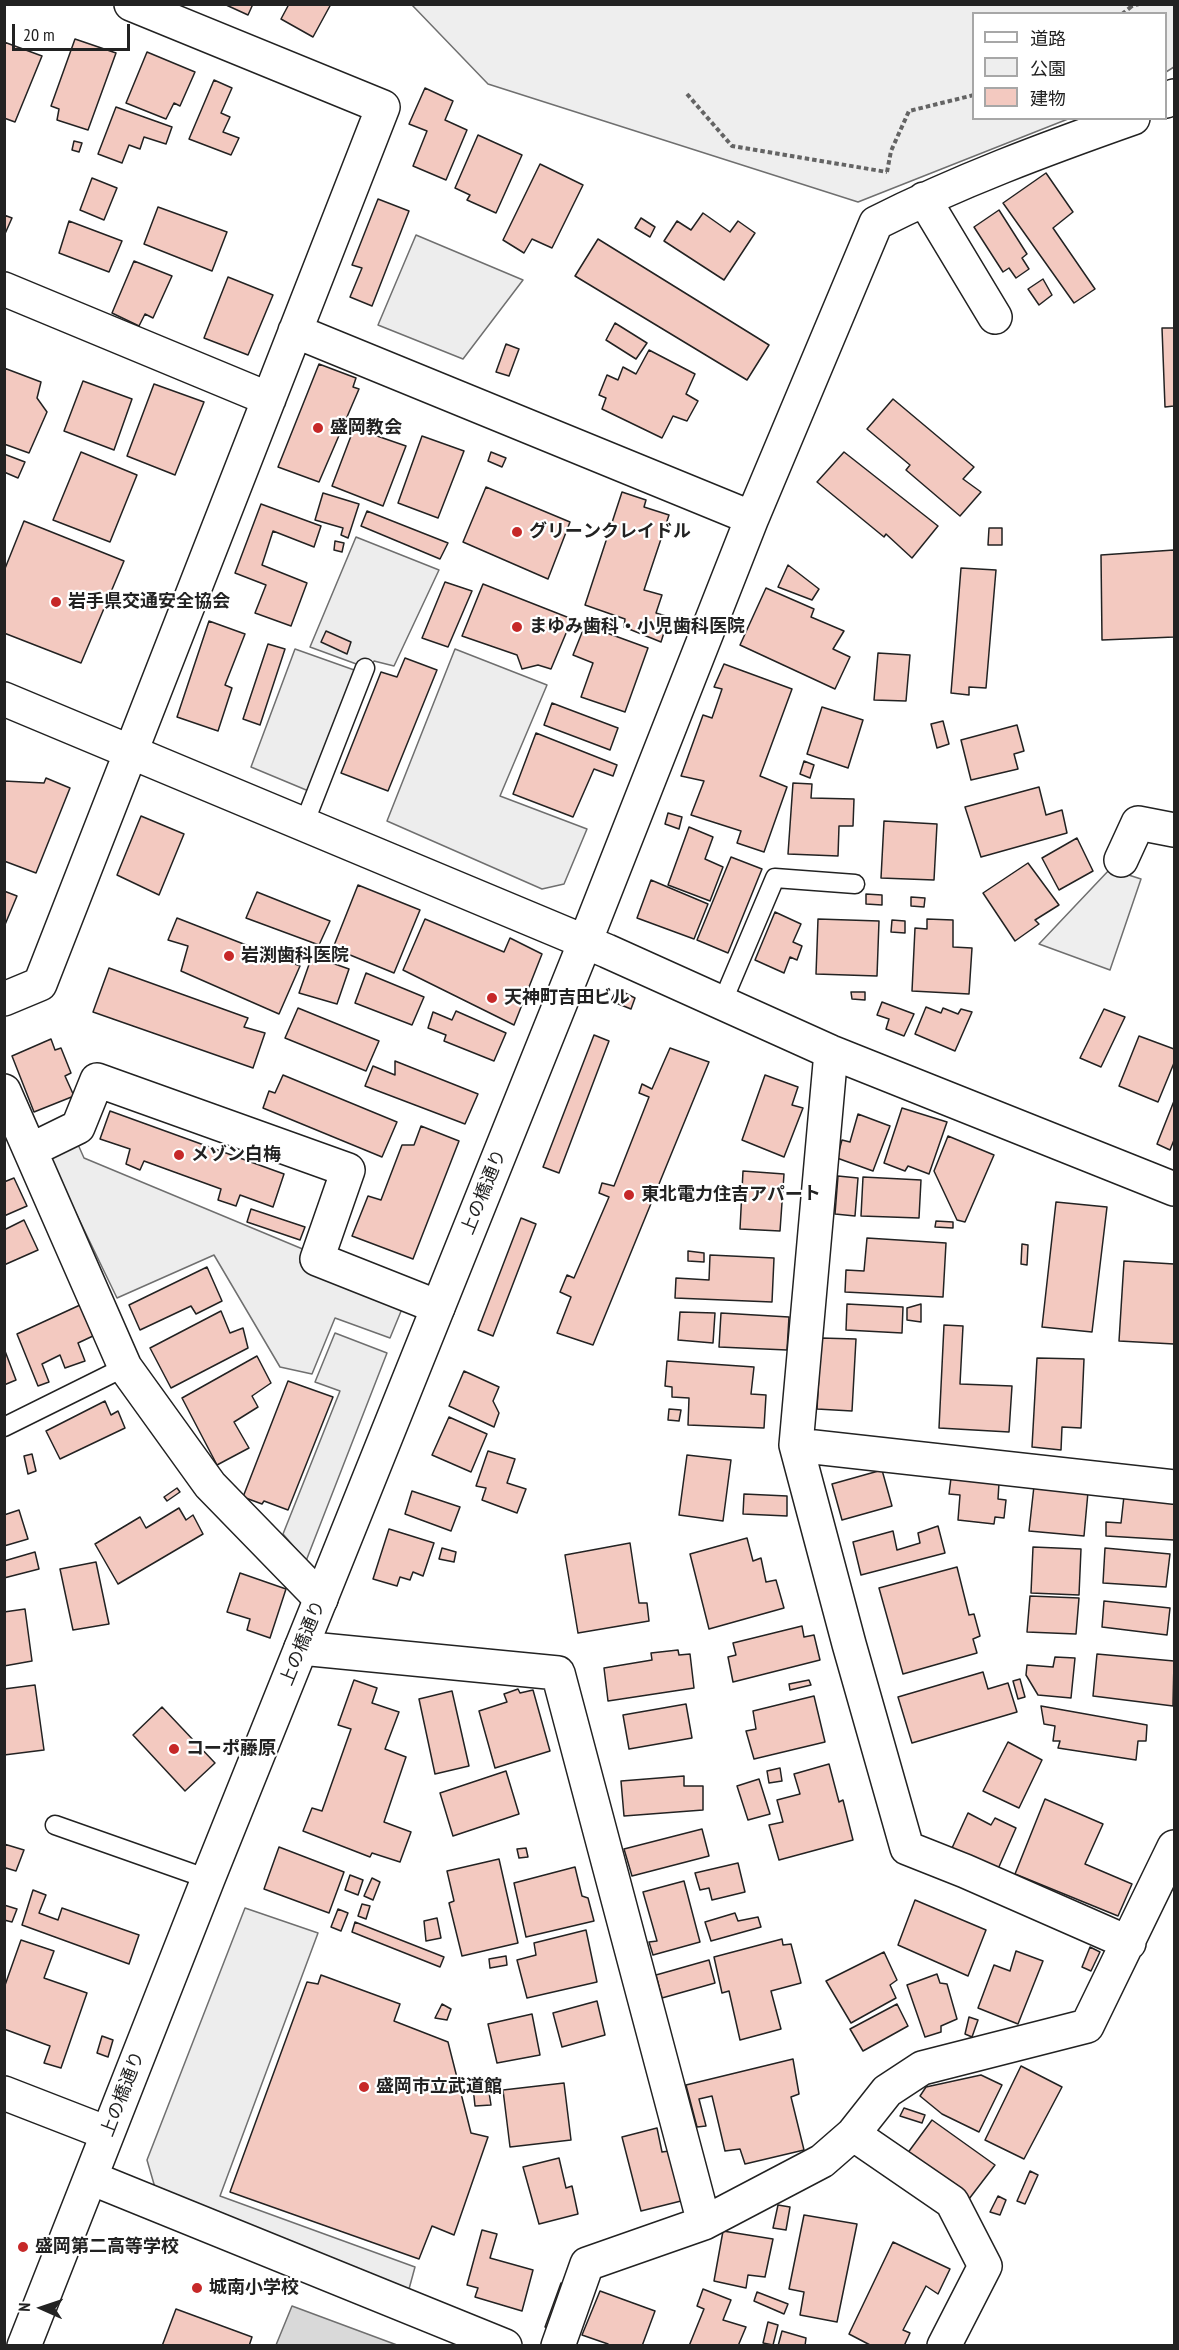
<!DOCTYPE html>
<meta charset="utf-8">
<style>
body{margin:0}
#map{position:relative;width:1179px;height:2350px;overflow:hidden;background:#fff;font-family:"PT Sans Narrow","Noto Sans JP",sans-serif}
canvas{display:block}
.frame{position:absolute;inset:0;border:6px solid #222;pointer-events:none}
.legend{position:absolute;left:972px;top:12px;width:195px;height:108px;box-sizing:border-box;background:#fff;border:2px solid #a7a7a7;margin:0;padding:8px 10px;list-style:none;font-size:18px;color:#222}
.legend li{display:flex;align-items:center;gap:12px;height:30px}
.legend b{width:30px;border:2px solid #a7a7a7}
.north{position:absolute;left:12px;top:2278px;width:60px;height:60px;-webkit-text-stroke:4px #fff;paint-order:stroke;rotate:273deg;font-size:16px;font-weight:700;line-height:24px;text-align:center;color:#222}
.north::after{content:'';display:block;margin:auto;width:21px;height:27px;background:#222;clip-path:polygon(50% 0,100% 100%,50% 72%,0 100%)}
.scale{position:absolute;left:12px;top:24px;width:118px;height:27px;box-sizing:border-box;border:3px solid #222;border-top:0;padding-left:8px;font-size:18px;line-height:21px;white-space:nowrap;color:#222;-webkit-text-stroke:4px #fff;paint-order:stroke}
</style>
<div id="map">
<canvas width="1179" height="2350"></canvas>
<div class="frame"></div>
<ul class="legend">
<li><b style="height:8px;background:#fff"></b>道路</li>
<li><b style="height:16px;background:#eee"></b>公園</li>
<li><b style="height:16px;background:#f3c9c0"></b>建物</li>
</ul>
<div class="north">N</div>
<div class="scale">20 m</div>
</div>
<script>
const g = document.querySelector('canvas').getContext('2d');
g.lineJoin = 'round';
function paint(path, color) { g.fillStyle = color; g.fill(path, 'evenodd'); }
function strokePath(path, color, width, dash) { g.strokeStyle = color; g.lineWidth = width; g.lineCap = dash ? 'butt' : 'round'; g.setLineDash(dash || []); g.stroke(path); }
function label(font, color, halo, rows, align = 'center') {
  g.font = font + ' "PT Sans Narrow","Noto Sans JP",sans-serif'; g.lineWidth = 4.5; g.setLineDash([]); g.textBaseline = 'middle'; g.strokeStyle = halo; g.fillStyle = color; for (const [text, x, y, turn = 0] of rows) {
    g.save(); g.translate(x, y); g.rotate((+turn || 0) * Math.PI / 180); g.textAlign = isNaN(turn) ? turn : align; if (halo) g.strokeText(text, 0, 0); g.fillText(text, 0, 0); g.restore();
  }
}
const green = new Path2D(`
 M412,5H1174V67L1166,72V14H974V118L1068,119L858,202L488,84Z
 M1110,869L1141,879L1110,970L1039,944Z`);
paint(green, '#eee');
strokePath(green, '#6f6f6f', 1.5);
const parking = new Path2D(`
 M416,235L523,280L463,359L378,325Z
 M356,537L439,570L394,666L374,661L370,669L310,647Z
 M295,649L357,671L311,792L251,767Z
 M455,649L547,685L500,796L587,829L564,884L542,889L387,821Z
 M76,1140L84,1158L305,1250L300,1262L404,1304L390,1338L335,1318L312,1374L280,1367L214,1255L117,1298L47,1153Z
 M335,1333L387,1353L306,1561L283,1534L340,1391L315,1382Z
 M245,1908L318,1933L220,2196L415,2267L409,2289L156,2191L147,2160Z`);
paint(parking, '#ededed');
strokePath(parking, '#6f6f6f', 1.5);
const water = new Path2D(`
 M292,2306L397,2345H276Z`);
paint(water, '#d9d9d9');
strokePath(water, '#6f6f6f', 1.5);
const building = new Path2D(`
 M224,4H253L248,15Z
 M289,4H331L313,37L281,19Z
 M75,39L116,53L88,130L57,120L59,109L51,106Z
 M4,42L42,56L15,122L4,118Z
 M147,52L195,72L180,106L174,103L166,119L126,103Z
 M214,80L232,88L221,113L230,117L223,132L239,138L231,155L189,139Z
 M425,88L453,101L445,120L467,130L446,180L413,166L427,131L409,124Z
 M116,107L172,127L166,144L144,137L140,149L129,145L122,163L98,154Z
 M478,135L522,155L496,213L467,200L470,195L455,188Z
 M74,141L82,143L79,152L72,150Z
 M540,164L583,185L552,248L532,239L524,253L503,240Z
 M1046,173L1073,212L1053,228L1095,289L1074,303L1003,203Z
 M92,178L117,188L104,220L80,210Z
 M378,199L409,211L372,306L350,297L362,268L352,265Z
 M158,207L227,232L212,271L144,244Z
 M999,210L1027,254L1022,258L1029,269L1016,278L1009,268L1003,272L974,227Z
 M703,213L730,232L738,221L755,233L724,280L664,241L677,221L691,230Z
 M4,215L12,218L4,236Z
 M641,218L655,227L650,237L635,228Z
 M69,221L122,241L109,272L59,253Z
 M598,239L769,345L747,380L575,276Z
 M134,261L172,276L153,318L145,314L139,326L112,313Z
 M228,277L273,295L248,355L204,338Z
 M1043,279L1052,295L1039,305L1028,289Z
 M615,323L647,343L636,359L606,340Z
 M1162,328H1174V406L1165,407Z
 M506,344L519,349L509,376L496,372Z
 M649,350L695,374L686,394L698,401L687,421L673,416L662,438L602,409L606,398L599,395L607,375L618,380L623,367L636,374Z
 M319,364L356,378L353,387L359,389L319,482L278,467Z
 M4,368L41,382L37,398L47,412L29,453L4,444Z
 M83,381L132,399L114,450L64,431Z
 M154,384L204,402L175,475L127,456Z
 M893,399L974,467L963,479L981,492L960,516L906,470L910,465L867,429Z
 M354,428L406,446L383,506L332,486Z
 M422,436L464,451L438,518L398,503Z
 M81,452L137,475L110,542L53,520Z
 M491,452L506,458L502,467L488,461Z
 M844,452L938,526L912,558L886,534L884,537L817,482Z
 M4,454L25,462L18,478L4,472Z
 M486,487L570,522L548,579L463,542Z
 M622,492L646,500L644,507L669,515L644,590L662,595L656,613L669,617L661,642L624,627L625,619L585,605Z
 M323,493L359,504L348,538L341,535L343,528L315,520Z
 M261,504L321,526L314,547L273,531L262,565L307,583L291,626L255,613L266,585L235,573Z
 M367,511L448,543L440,559L361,526Z
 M24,521L124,561L81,663L4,633V571Z
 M989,528H1002V545H988Z
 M335,541L344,543L342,552L334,550Z
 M1174,550V637L1102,640L1101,555Z
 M788,565L819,589L812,600L778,587Z
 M961,568L996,570L986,688L969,687V695L951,693Z
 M445,582L472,591L448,647L422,638Z
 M483,584L572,619L551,669L538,665L522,669L517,655L462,636Z
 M766,588L814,609L811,617L844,631L833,649L850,657L835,689L740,645Z
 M209,621L245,634L225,685L232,688L218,731L177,717Z
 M585,625L648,648L625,712L581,697L593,663L573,655Z
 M326,631L351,642L347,654L321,642Z
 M268,644L285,649L260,725L243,719Z
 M878,653L910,655L906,701L874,700Z
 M405,658L437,670L388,791L341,773L381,672L397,677Z
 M724,664L792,689L760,776L787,787L764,852L737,843L741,831L691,815L704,781L681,776L703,715L712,718L722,689L714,687Z
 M552,703L618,728L610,750L544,725Z
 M822,707L863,720L848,768L807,754Z
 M943,721L949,744L937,748L931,724Z
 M1017,725L1024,751L1014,754L1018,769L971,780L961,740Z
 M536,733L617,765L613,776L594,769L573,817L513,794Z
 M804,761L814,765L810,778L800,774Z
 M46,778L70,788L36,873L4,861V781L44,783Z
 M793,783L812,784L811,798L854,799L853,826H839L838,856L788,854Z
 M1039,787L1046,815L1062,810L1067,833L981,857L965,807Z
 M668,813L682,817L679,829L665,824Z
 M141,816L184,834L159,895L117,875Z
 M884,821L937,824L934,880L881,878Z
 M689,827L713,837L705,859L723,867L710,901L668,885Z
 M1077,838L1093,871L1059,890L1042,858Z
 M731,857L762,869L728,953L697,940Z
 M1028,863L1059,905L1035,920L1039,924L1015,941L983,893Z
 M651,880L708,904L694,939L637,918Z
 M358,885L420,910L394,973L333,948Z
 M4,891L17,896L4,927Z
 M257,892L330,921L319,945L246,918Z
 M866,894L882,895V905L866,904Z
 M911,897L925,898L924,907L911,906Z
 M775,912L801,924L793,942L802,946L797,960L790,957L784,973L755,960Z
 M177,918L300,966L279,1014L181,971L188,946L168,940Z
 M425,919L504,952L510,938L542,954L514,1025L403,970Z
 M818,919L879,921L877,976L816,974Z
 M927,919L953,920V947L972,948L969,994L912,991L915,928L927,929Z
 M892,920L905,921V933L891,932Z
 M312,956L349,969L337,1004L299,993Z
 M109,968L248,1018L244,1027L265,1033L253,1068L93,1012Z
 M366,973L424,997L412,1025L355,1003Z
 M617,989L635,998L631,1009L611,1001Z
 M851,992H865V1000L852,999Z
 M882,1002L914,1014L904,1036L886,1029L889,1019L877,1015Z
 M926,1007L941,1013L943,1008L958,1014L961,1009L972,1012L955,1051L915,1034Z
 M298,1008L379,1041L366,1071L285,1038Z
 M1104,1009L1125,1017L1101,1067L1080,1058Z
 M456,1011L506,1033L494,1061L444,1041L446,1035L428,1028L433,1012L452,1020Z
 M594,1035L609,1041L559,1173L543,1167Z
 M1139,1036L1174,1049V1063L1158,1102L1119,1086Z
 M51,1039L55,1050L61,1048L71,1073L65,1076L74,1096L34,1112L12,1056Z
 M670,1048L709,1062L593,1345L557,1333L571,1297L560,1292L567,1275L574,1278L609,1197L599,1193L602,1183L614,1186L649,1097L639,1093L642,1084L652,1089Z
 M395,1061L478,1094L465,1124L365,1086L373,1066L395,1075Z
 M283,1075L397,1122L382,1157L263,1108L269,1091L275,1093Z
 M765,1075L798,1087L792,1105L803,1108L784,1157L742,1140Z
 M1174,1101V1140L1170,1150L1157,1144Z
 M902,1108L947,1122L929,1174L908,1166L905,1171L884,1163Z
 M110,1111L284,1174L273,1207L240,1195L236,1206L218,1200L221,1189L144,1161L140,1170L126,1164L130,1149L100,1139Z
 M858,1114L890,1126L873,1171L837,1158L842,1140L850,1142Z
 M421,1126L459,1141L413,1259L352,1236L368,1196L381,1200L402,1145H414Z
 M948,1136L994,1155L965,1222L957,1220L934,1171Z
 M743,1171L784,1174L780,1231L740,1229Z
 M838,1176L858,1178L855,1216L835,1214Z
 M863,1177L921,1180L919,1218L861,1216Z
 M14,1178L27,1206L4,1216V1182Z
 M1056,1202L1107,1207L1092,1332L1042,1327Z
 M251,1209L305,1227L300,1240L247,1222Z
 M521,1218L536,1224L493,1336L478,1330Z
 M24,1220L38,1250L4,1265V1230Z
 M936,1221L953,1222V1228L935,1227Z
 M867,1238L946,1243L943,1297L845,1292L846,1270L864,1271Z
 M1022,1244L1028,1245L1027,1265L1021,1264Z
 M688,1251L704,1253V1262L688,1261Z
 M710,1255L774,1258L772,1302L675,1298L676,1278L709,1280Z
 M1124,1261L1174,1264V1344L1119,1341Z
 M207,1267L222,1301L196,1314L191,1306L140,1330L129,1305Z
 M847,1304L903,1307L902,1333L846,1330Z
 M921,1304V1322L907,1320V1308Z
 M80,1305L93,1336L78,1343L85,1361L65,1368L60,1355L42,1364L49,1382L38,1386L17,1334Z
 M221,1311L230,1333L243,1328L248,1348L171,1388L150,1348Z
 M680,1312L715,1313L713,1343L678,1340Z
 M721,1313L789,1317L787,1350L719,1347Z
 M944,1325L963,1326L960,1384L1012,1386L1009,1432L939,1428Z
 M821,1338L856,1339L852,1411L817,1409Z
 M5,1351L16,1380L4,1385V1351Z
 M257,1356L271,1383L252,1396L258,1407L234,1422L249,1448L217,1465L182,1398Z
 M1037,1358L1084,1359L1081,1428L1062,1427L1061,1450L1032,1447Z
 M667,1361L754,1367L751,1394L766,1395L764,1428L688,1425L689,1398L672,1397V1387L665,1386Z
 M464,1371L499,1387L493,1401L499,1413L494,1427L449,1406Z
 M288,1381L333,1397L288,1510L264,1501L262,1504L243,1497Z
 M105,1401L111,1415L118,1411L125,1428L60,1459L46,1431Z
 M669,1409L681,1410L679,1421L668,1420Z
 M449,1417L487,1434L471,1472L432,1455Z
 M488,1451L515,1459L507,1483L526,1489L517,1513L482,1500L486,1488L476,1486Z
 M32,1454L36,1471L28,1474L24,1456Z
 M687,1455L731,1460L723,1521L679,1515Z
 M882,1470L892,1506L842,1520L832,1484Z
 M951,1478L999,1483L998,1499L1006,1500L1004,1518L995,1517L994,1524L958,1520L960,1495L949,1494Z
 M1034,1486L1088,1492L1084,1536L1029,1531Z
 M177,1488L180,1492L167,1501L164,1497Z
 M412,1491L460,1507L451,1531L405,1514Z
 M744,1494L787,1496V1516L743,1514Z
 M1124,1496L1174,1500V1540L1106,1536V1522L1121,1523Z
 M179,1508L186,1520L193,1515L203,1534L118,1584L95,1544L140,1517L146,1528Z
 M19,1510L28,1539L4,1546V1515Z
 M938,1526L945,1553L861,1575L853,1542L893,1531L897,1550L920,1543L918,1533Z
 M389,1529L434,1543L423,1576L413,1572L410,1580L400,1577L397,1586L373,1579Z
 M747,1538L753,1561L761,1558L766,1582L776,1580L784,1608L709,1629L690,1554Z
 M630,1543L639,1603H647L649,1621L578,1633L565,1555Z
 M1033,1547L1081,1549L1079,1595L1031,1593Z
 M442,1548L456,1552L454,1562L439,1559Z
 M1105,1548L1170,1554L1166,1587L1103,1583Z
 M35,1552L39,1569L4,1578V1561Z
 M96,1562L109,1624L73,1630L60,1569Z
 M957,1567L969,1615L974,1614L980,1636L973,1639L977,1653L903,1674L879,1588Z
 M240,1573L286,1589L270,1638L247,1630L250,1619L227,1612Z
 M1030,1596L1079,1598L1076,1634L1027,1632Z
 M1104,1601L1170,1608L1167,1635L1102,1627Z
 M25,1609L32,1661L4,1666V1612Z
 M802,1626L804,1637L814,1635L820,1660L733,1682L728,1657L736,1655L733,1643Z
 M678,1650L679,1655L690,1654L694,1688L608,1701L604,1668L652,1660L651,1653Z
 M1097,1654L1174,1661L1173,1706L1093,1696Z
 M1055,1657L1075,1658L1071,1698L1038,1695L1026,1675L1027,1665L1053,1667Z
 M983,1672L988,1689L1008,1683L1017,1712L912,1743L898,1697Z
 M1020,1679L1025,1697L1018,1699L1013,1681Z
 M354,1680L377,1688L372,1703L399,1712L385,1749L406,1757L384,1822L411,1832L400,1862L372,1853L370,1857L303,1831L312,1808L322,1811L351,1729L338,1725Z
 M809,1680L811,1685L790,1690L789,1684Z
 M35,1685L44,1750L4,1755V1689Z
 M518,1689L520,1693L533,1690L550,1751L495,1768L479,1711L507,1702L504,1694Z
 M452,1691L469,1766L435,1774L419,1699Z
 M814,1696L825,1742L754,1759L746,1731L756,1729L753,1711Z
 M686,1704L692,1738L629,1749L623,1715Z
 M1041,1706L1147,1725L1146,1741H1138L1136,1760L1058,1748L1060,1741H1053L1055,1726L1044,1724Z
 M162,1707L215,1763L185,1791L133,1735Z
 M1008,1742L1042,1760L1019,1808L983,1791Z
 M829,1764L839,1802L843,1800L853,1840L779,1860L769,1825L783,1822L777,1800L800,1794L794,1774Z
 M780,1768L782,1781L769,1783L767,1771Z
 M506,1771L519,1814L453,1836L440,1793Z
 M684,1776V1786H703V1810L624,1816L621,1781Z
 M759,1779L770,1814L748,1820L737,1786Z
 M1045,1799L1103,1824L1085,1864L1132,1884L1118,1916L1015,1874Z
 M968,1813L991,1825L995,1818L1016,1828L998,1869L952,1848Z
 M702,1829L709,1856L632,1876L624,1849Z
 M4,1844L24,1850L16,1871L6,1868L4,1872Z
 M279,1847L344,1872L329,1913L264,1889Z
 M526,1848L528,1857L519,1858L517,1849Z
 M499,1859L518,1943L462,1956L449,1903L454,1901L447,1871Z
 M738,1863L745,1892L712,1900L709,1888L700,1890L695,1873Z
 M575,1867L582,1896L588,1898L594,1921L526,1937L514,1883Z
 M350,1875L363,1880L358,1895L345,1890Z
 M372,1878L380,1882L373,1900L364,1896Z
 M684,1881L700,1942L653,1955L649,1942L657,1941L643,1892Z
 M33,1890L46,1895L39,1913L58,1920L62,1908L139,1935L129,1964L22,1925Z
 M915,1900L986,1930L968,1976L898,1945Z
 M362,1904L370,1906L366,1919L358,1916Z
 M4,1905L17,1909L12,1922L4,1920Z
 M338,1909L348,1913L341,1931L331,1927Z
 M735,1913L738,1921L758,1917L761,1927L711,1941L705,1922Z
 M437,1918L441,1938L426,1941L424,1921Z
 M355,1922L444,1957L440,1967L352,1932Z
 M586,1930L597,1982L527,1998L517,1960L536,1955L534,1943Z
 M782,1939L783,1945L791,1944L801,1983L771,1991L781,2029L740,2040L729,1991L722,1993L714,1957Z
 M21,1940L54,1951L44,1978L87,1993L61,2068L44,2063L50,2046L4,2029V1988Z
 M1090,1947L1100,1952L1091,1971L1082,1967Z
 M1016,1951L1043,1961L1018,2024L978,2008L994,1965L1010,1971Z
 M884,1952L897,1980L890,1985L896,1998L851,2023L826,1981Z
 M506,1956L507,1965L490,1968L489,1959Z
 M709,1960L715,1983L662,1998L656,1975Z
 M937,1974L940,1983L947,1984L957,2019L941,2026V2032L925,2037L907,1985Z
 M321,1975L400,2004L394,2021L448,2042L471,2133L488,2137L454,2235L432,2226L419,2259L230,2192L307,1982L318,1984Z
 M597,2001L605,2035L562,2047L553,2013Z
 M442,2004L451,2009L447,2020L435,2018Z
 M897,2004L908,2026L863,2051L850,2029Z
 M532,2014L540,2055L497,2063L488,2024Z
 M969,2017L978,2020L972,2037L965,2034Z
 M102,2036L113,2040L108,2057L97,2053Z
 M793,2059L799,2094L791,2097L804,2150L745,2164L740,2149L725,2151L712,2096L699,2099L706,2126L697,2127L686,2085Z
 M1021,2066L1062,2087L1024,2159L985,2140Z
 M981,2075L1002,2085L979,2132L942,2114L920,2096L926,2087Z
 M564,2083L571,2140L510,2147L503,2090Z
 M488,2086L491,2105L475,2106L473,2087Z
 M904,2108L925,2115L922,2123L900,2116Z
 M932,2120L995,2165L969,2199L907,2154Z
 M657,2128L662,2152L669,2151L681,2201L641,2211L622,2137Z
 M559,2158L566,2188L572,2186L578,2214L539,2224L523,2167Z
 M1030,2171L1038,2175L1025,2204L1017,2201Z
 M998,2196L1006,2200L1000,2215L990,2212Z
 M778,2205L790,2207L786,2230L773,2228Z
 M804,2215L857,2224L837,2322L800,2315L804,2292L789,2289Z
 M482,2230L497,2234L490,2258L533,2270L522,2311L475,2297L478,2288L467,2285Z
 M723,2231L773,2239L765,2277L748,2275L746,2288L714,2281Z
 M893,2242L950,2269L938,2294L926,2286L903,2330L910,2333L904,2346H872L849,2334Z
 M561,2283L567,2285L552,2329L545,2327Z
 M703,2289L731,2300L723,2320L746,2327L738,2346H689L704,2309L697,2306Z
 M600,2291L655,2311L642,2346H607L608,2344L582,2335Z
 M757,2292L788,2304L784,2314L754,2301Z
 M176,2309L252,2337L249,2346H162Z
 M768,2322L778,2325L773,2345L763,2343Z
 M782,2331L806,2338L805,2346H778Z`);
paint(building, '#f3c9c0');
strokePath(building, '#222', 1.5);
const service = new Path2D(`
 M304,824L365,668
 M722,1003L775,878L855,884
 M4,1427L125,1367
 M55,1825L208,1879`);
const minor = new Path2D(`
 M1166,101L1174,96
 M924,199L995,317
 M4,289L269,399
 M295,331L752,518
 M4,699L607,951L831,1052L1174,1189
 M1121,860L1138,823L1174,830
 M585,942L752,518L876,223C959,181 1045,149 1133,118
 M4,999L40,984L383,107L131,4
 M831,1052L796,1445L849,1644L907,1848L965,1871L1129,1943
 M4,1091L125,1367L210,1485L321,1599
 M31,1150L78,1127L97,1080L348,1170L317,1259L438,1307
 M796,1445L1174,1487
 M301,1648L558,1673L704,2223
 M4,2093L107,2133
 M91,2178L505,2346
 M558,2346L587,2264L704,2223L822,2161L853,2134
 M944,2346L985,2266L952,2202L853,2134L887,2091L922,2068L1087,2026L1174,1847`);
const tertiary = new Path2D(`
 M24,2346L208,1879L585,942`);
strokePath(service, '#222', 21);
strokePath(minor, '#222', 36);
strokePath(tertiary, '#222', 36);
strokePath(new Path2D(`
 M1129,4L1132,6L1139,4
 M1122,14L1132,6
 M687,94L732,146L887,172
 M887,172L891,151L909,111L974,95`), '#646464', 4, [4.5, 3]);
strokePath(service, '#fff', 18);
strokePath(minor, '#fff', 33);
strokePath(tertiary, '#fff', 33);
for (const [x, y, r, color] of [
 [318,428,6,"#c62828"],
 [517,532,6,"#c62828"],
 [56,602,6,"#c62828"],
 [517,627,6,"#c62828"],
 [229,956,6,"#c62828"],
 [492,998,6,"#c62828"],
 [179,1155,6,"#c62828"],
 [629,1195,6,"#c62828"],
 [174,1749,6,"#c62828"],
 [364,2087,6,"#c62828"],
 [23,2247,6,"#c62828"],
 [197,2288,6,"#c62828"]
]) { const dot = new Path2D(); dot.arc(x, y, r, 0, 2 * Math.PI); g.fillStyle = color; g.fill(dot); strokePath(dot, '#fff', 2); }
label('bold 18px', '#222', '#fff', [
 ["盛岡教会",330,428],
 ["グリーンクレイドル",529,532],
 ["岩手県交通安全協会",68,602],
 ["まゆみ歯科・小児歯科医院",529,627],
 ["岩渕歯科医院",241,956],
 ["天神町吉田ビル",504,998],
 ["メゾン白梅",191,1155],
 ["東北電力住吉アパート",641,1195],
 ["コーポ藤原",186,1749],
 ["盛岡市立武道館",376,2087],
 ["盛岡第二高等学校",35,2247],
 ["城南小学校",209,2288]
], 'left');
label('18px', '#222', '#fff', [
 ["上の橋通り",484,1192,-68],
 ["上の橋通り",303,1643,-68],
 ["上の橋通り",123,2094,-69]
]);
</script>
